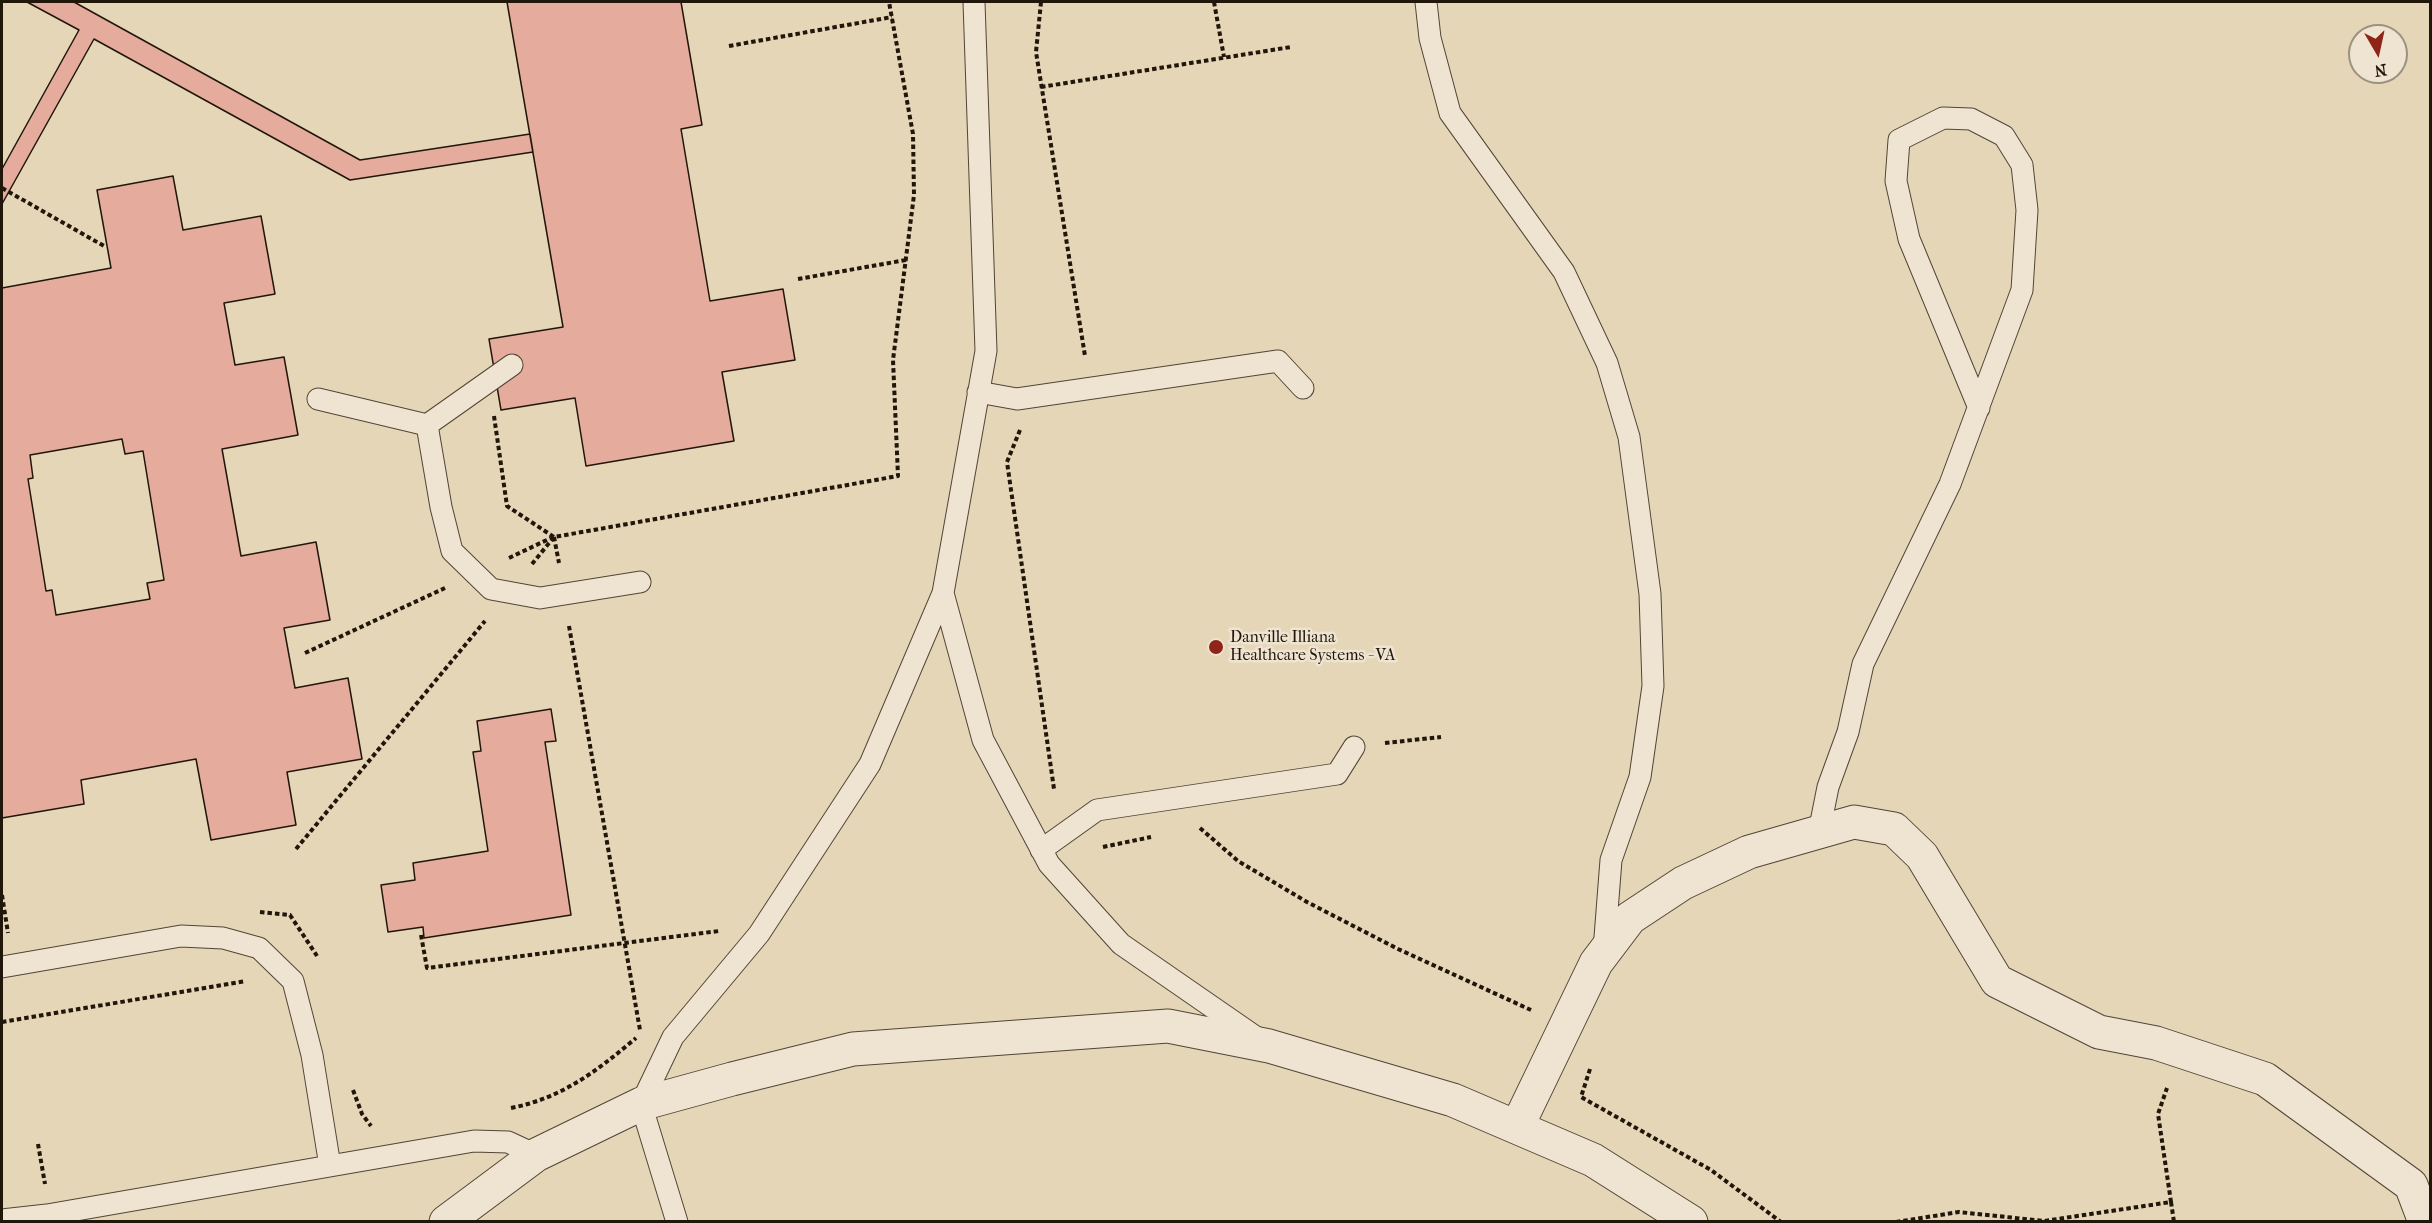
<!DOCTYPE html>
<style>
body{margin:0}
#map{position:relative;width:2432px;height:1223px;overflow:hidden;background:#e5d6b8;font-family:"IM FELL French Canon",serif}
canvas{display:block}
.frame{position:absolute;inset:0;border:3px solid #20160a;pointer-events:none}
.north{position:absolute;left:2348px;top:24px;width:60px;height:60px;box-sizing:border-box;background:#eee4d1;border:2px solid #9c9281;border-radius:50%;rotate:171deg;font-size:16px;font-weight:700;line-height:24px;text-align:center;color:#20160a}
.north::after{content:'';display:block;margin:auto;width:21px;height:27px;background:#8f2418;clip-path:polygon(50% 0,100% 100%,50% 72%,0 100%)}
</style>
<div id="map">
<canvas width="2432" height="1223"></canvas>
<div class="frame"></div>
<div class="north">N</div>
</div>
<script>
const g = document.querySelector('canvas').getContext('2d');
g.lineJoin = 'round';
function paint(path, color) { g.fillStyle = color; g.fill(path, 'evenodd'); }
function strokePath(path, color, width, dash) { g.strokeStyle = color; g.lineWidth = width; g.lineCap = dash ? 'butt' : 'round'; g.setLineDash(dash || []); g.stroke(path); }
function label(font, color, halo, rows, align = 'center') {
  g.font = font + ' "IM FELL French Canon",serif'; g.lineWidth = 5; g.setLineDash([]); g.textBaseline = 'middle'; g.strokeStyle = halo; g.fillStyle = color; for (const [text, x, y, turn = 0] of rows) {
    g.save(); g.translate(x, y); g.rotate((+turn || 0) * Math.PI / 180); g.textAlign = isNaN(turn) ? turn : align; if (halo) g.strokeText(text, 0, 0); g.fillText(text, 0, 0); g.restore();
  }
}
const building = new Path2D(`
 M27,2H74L360,160L530,134L533,152L350,180L94,39L2,204V169L79,30Z
 M507,2H681L702,125L681,129L710,301L783,289L795,360L722,372L734,441L586,466L575,398L501,410L489,339L563,327Z
 M173,176L183,230L261,216L275,294L224,303L235,365L284,357L298,435L222,449L241,556L316,542L330,620L284,628L295,688L348,678L362,759L287,772L296,825L211,840L196,759L81,780L84,804L2,818V288L111,268L97,190ZM122,439L125,454L143,451L164,580L147,583L150,599L56,615L52,590L46,591L28,479L33,478L30,455Z
 M551,709L556,741L545,742L571,915L424,938L423,927L388,932L381,885L415,880L413,863L488,851L473,752L481,751L477,721Z`);
paint(building, '#e5ab9c');
strokePath(building, '#20160a', 1.5);
const service = new Path2D(`
 M1426,2L1430,38L1450,113L1564,272L1607,363L1629,437L1650,594L1653,686L1640,777L1611,860L1604,950
 M978,392L1017,399L1278,361L1303,388
 M318,399L427,425L512,365
 M427,425L441,507L452,551L491,589L540,598L640,582
 M943,593L983,740L1049,864L1121,944L1257,1038
 M1819,832L1828,787L1848,732L1863,664L1950,484L2022,290L2027,210L2022,165L2004,136L1971,119L1943,118L1899,140L1896,181L1909,239L1979,408
 M1041,850L1097,810L1337,774L1354,747
 M2,967L181,936L223,938L259,948L293,981L312,1055L330,1166
 M2,1220L47,1215L474,1141L508,1142L536,1155
 M677,1222L641,1104L673,1037L759,934L870,764L943,593L986,351L974,2`);
const minor = new Path2D(`
 M1517,1127L1596,963L1630,918L1683,883L1749,852L1854,822L1894,829L1922,856L1997,981L2099,1032L2156,1043L2265,1079L2411,1185L2425,1222
 M446,1222L536,1155L641,1104L732,1079L853,1049L1168,1026L1269,1046L1453,1100L1593,1160L1691,1222`);
strokePath(service, '#514636', 23);
strokePath(minor, '#514636', 35);
strokePath(new Path2D(`
 M1041,2L1036,52L1085,356
 M1214,2L1224,57
 M729,46L892,17
 M1041,87L1291,47
 M2,188L104,246
 M798,279L906,260
 M494,416L507,506L554,537L898,476L893,360L914,195L913,134L889,2
 M1020,430L1007,462L1054,789
 M554,537L559,563
 M509,558L551,538
 M532,564L554,537
 M569,626L640,1030
 M305,653L445,588
 M1385,743L1441,737
 M1200,828L1238,861L1307,902L1398,949L1531,1010
 M1103,847L1151,837
 M296,849L485,621
 M2,895L8,933
 M260,912L290,915L317,956
 M421,935L427,968L719,931
 M2,1022L246,981
 M1590,1069L1581,1097L1711,1170L1781,1222
 M353,1090L362,1114L371,1126
 M511,1108C562,1098 597,1071 636,1038
 M38,1144L45,1184
 M2171,1202L2174,1222
 M1896,1222L1959,1212L2044,1221L2171,1202L2158,1114L2167,1088`), '#20160a', 4, [4.5, 3]);
strokePath(service, '#eee4d1', 21);
strokePath(minor, '#eee4d1', 33);
for (const [x, y, r, color] of [
 [1216,647,8,"#8f2418"]
]) { const dot = new Path2D(); dot.arc(x, y, r, 0, 2 * Math.PI); g.fillStyle = color; g.fill(dot); strokePath(dot, '#eee4d1', 2); }
label('16px', '#20160a', '#eee4d1', [
 ["Danville Illiana",1230,638],
 ["Healthcare Systems - VA",1230,656]
], 'left');
</script>
